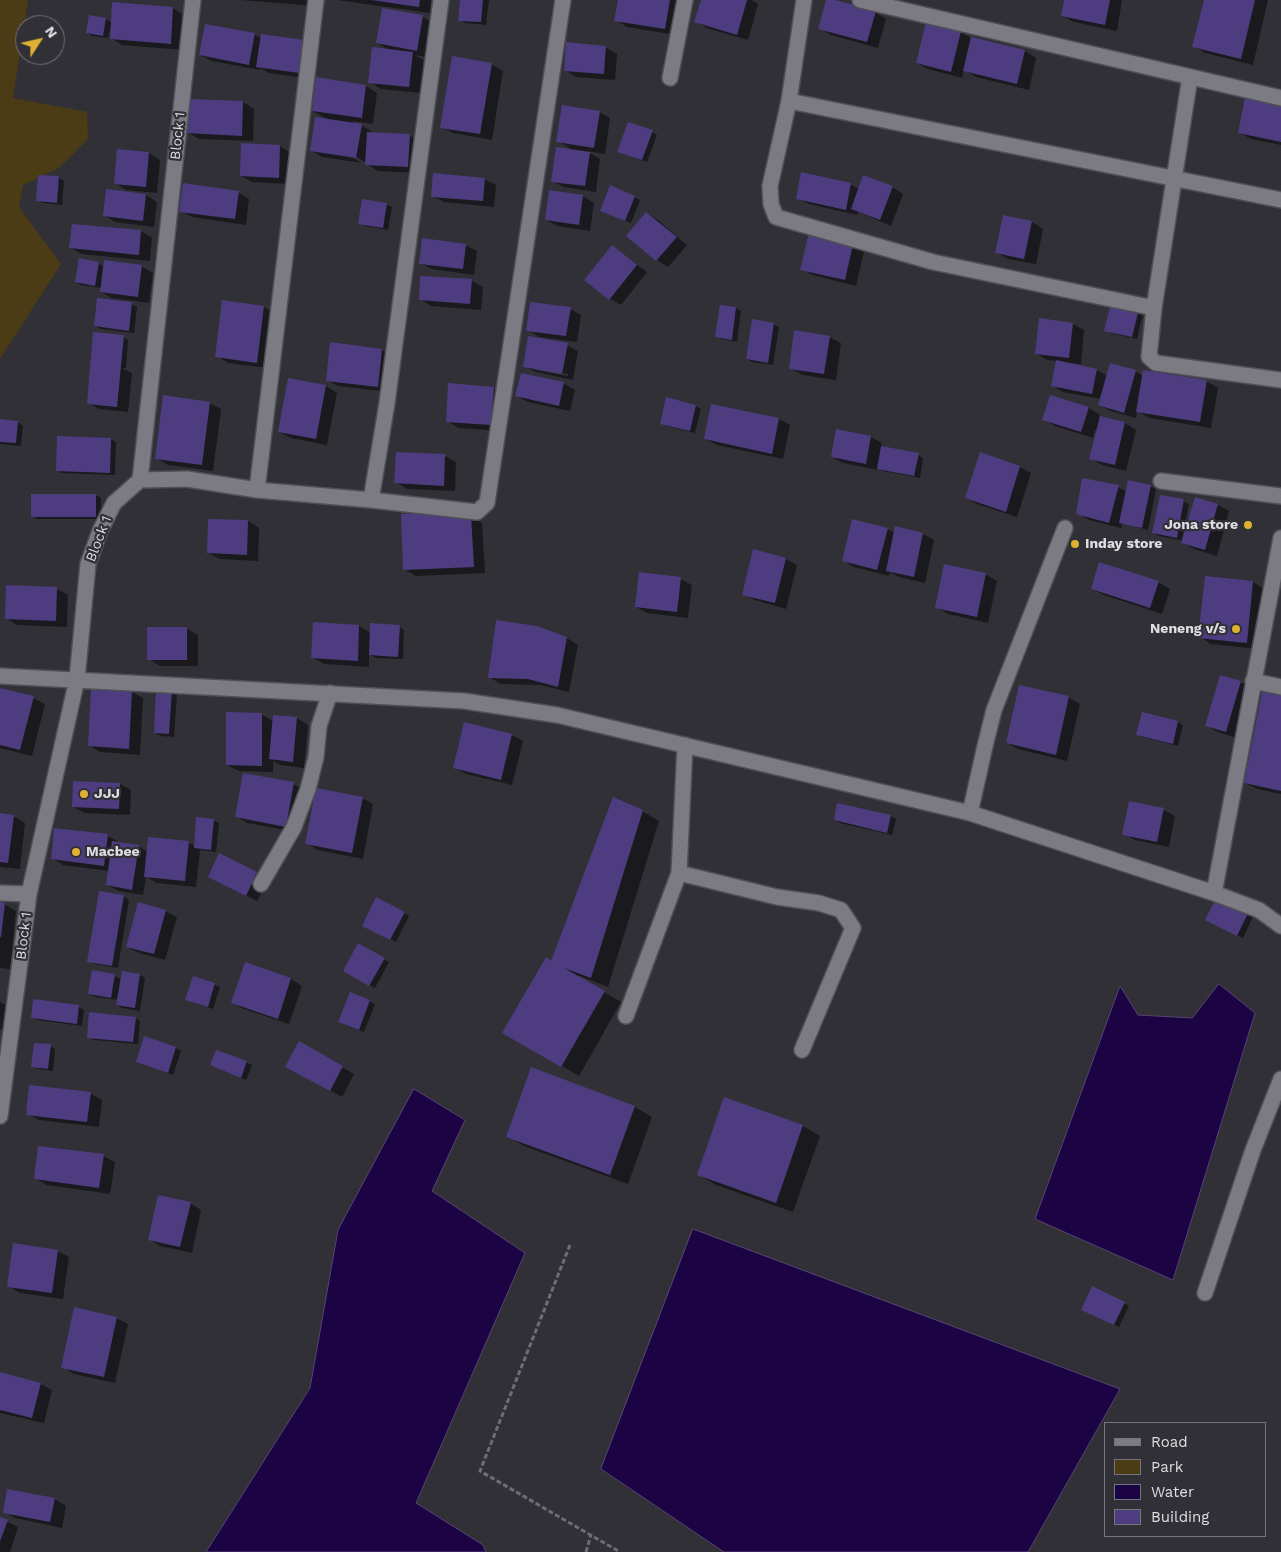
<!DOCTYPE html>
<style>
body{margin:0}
#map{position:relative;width:1281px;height:1552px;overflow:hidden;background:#313037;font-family:"Work Sans",sans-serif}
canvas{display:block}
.legend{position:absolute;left:1104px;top:1422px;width:162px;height:115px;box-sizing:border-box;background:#313037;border:1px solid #76757b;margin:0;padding:6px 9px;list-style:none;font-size:15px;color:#dedde2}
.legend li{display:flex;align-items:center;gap:10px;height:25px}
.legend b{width:25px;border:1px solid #76757b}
.north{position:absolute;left:15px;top:15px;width:50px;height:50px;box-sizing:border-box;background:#313037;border:1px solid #76757b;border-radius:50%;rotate:55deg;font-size:14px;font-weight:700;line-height:20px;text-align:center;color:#dedde2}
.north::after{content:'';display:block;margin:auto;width:18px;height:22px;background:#dfb034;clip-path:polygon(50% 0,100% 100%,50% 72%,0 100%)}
</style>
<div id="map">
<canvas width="1281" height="1552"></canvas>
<ul class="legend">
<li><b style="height:6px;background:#7c7a83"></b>Road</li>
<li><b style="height:14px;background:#4c3c15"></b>Park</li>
<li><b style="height:14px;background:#1c0344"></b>Water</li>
<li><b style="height:14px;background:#4d3d80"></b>Building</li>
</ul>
<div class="north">N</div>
</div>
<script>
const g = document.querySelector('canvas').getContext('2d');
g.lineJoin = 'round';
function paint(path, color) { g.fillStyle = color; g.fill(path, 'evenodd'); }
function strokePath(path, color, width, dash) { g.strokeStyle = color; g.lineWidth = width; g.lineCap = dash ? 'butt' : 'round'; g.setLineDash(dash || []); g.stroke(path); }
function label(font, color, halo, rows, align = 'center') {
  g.font = font + ' "Work Sans",sans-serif'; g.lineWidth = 4.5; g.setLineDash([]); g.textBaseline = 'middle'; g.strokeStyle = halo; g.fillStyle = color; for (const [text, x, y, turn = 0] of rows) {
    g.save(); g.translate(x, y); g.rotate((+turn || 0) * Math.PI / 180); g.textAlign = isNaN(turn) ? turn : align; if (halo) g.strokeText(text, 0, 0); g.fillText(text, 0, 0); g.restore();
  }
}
paint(new Path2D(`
 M0,0H28L13,98L87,112L88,139L59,168L23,185L19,207L61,264L0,359Z`), '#4c3c15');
const water = new Path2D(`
 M1219,984L1255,1013L1173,1280L1035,1219L1120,986L1138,1015L1192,1018Z
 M414,1089L465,1120L432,1191L525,1253L416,1503L483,1545L486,1552H206L310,1388L338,1230Z
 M693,1229L1120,1389L1028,1552H724L601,1469Z`);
paint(water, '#1c0344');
strokePath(water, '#564473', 1);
paint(new Path2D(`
 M240,0H317V6Z
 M337,0H431L430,13Z
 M461,0H489L486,25L465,23L459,20Z
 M619,0H682L676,35L627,27L616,20Z
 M702,0H751L758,4L748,40L707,28L696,21Z
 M827,0L875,12L886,19L878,48L831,35L820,28Z
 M1066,0H1122L1117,31L1074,22L1063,16Z
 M1205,0H1268L1253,65L1205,53L1194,46Z
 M113,3L173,8L184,15L182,50L122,45L111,38L112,29H110L108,38L92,36L87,33L106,19L112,23Z
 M423,17L434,23L428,57L414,55L424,60L420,93L381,89L370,82L391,51L377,43Z
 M927,24L961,32L971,38L1025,51L1036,58L1029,90L976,77L964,70L962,78L928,69L917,63Z
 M254,34L262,39L303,41L311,79L269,73L260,68V70L212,61L200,55Z
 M605,47L617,54L615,80L576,77L565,70Z
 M491,64L503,71L492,140L453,133L442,127Z
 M366,86L377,93L373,124L353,121V124L361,125L373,132L372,134L409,135L421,142L419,173L378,171L352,154L350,156L362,163L322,157L311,150L329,120L313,111Z
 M188,100L243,102L254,109L253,141L199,139L187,132Z
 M1281,107V145L1251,139L1240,133Z
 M599,112L610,118L605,154L586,151L600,159L596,192L564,187L552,181L574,151L558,141Z
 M652,132L657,135L647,162L624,154Z
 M280,146L291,153L290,184L252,182L241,176Z
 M149,153L160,160L157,193L126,190L115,183Z
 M802,174L851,185L859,189L892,187L903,194L891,226L858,212L857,215L809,204L797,198Z
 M59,178L64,181L62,205L43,203L37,200Z
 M484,179L496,185L494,207L444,202L432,196Z
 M238,192L249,199L246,225L192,217L181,211Z
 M146,195L157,202L154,227L115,222L104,215Z
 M583,196L594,203L590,231L558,226L546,220Z
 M634,197L640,200L631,223L606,213Z
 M386,204L392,207L388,230L365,226L360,223Z
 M647,213L658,220L687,245L668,267L657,260L628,236Z
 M1004,216L1032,222L1043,229L1036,264L1008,259L996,252Z
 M73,225L141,231L152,238L150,261L82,254L71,248Z
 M811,230L865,247L856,286L813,275L802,269Z
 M465,245L477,251L474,275L432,269L420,263Z
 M612,247L647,272L621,305L610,299Z
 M98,263L104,267L141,266L153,273L149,303L112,298L101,292V288L81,285L76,282Z
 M472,281L483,287L481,310L431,306L420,299Z
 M1112,303L1143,313L1137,339L1111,333L1106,330Z
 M131,304L137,307L134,333L101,329L95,326Z
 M721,306L736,308L741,311L737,342L722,339L716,336Z
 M264,307L275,313L268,368L228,363L217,356Z
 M570,309L581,315L577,342L539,337L528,330Z
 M1040,320L1073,324L1084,330L1081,364L1071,363V365L1097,370L1107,376L1135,371L1143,376L1206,381L1218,388L1211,428L1149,418L1137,411L1136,418L1111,411L1100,405L1101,399L1063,392L1052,385L1057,361L1047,360L1036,353Z
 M773,324L779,327L773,365L752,362L747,359Z
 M123,337L128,340L126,368H122L132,373L128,412L99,409L88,403Z
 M829,337L841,343L836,380L802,375L790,368Z
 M331,344L382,350L393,356L389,392L338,386L327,380Z
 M567,345L578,351L573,380L536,372L524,366ZM535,368L568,374V376L535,370Z
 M563,383L575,390L570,411L528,402L517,396Z
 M326,386L337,393L327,445L291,438L279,432Z
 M493,388L505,394L502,431L459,428L447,421Z
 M1051,396L1089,408L1100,415L1099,417L1125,423L1136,430L1126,471L1102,465L1091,458L1097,431L1095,430L1093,438L1055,426L1044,419Z
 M667,398L696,406L701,409L695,433L667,426L661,423Z
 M209,403L221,409L213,471L168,465L156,458Z
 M712,405L779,419L790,425L783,459L717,445L705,439Z
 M0,421L18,422L23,426L21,446L0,444Z
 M58,437L111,439L116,442L115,475L62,473L57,470Z
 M871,437L882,443L881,448L918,455L923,458L920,478L883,471L878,468V470L843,463L832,457Z
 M397,453L445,456L456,462L455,491L407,489L396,482Z
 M981,454L1020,467L1031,473L1017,517L977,504L966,498Z
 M1150,486L1156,489L1148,530L1122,523L1121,528L1089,520L1078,513L1118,487L1127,492Z
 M96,495L101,498V519H37L32,516Z
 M1196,499L1218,505L1229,511L1217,556L1194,549L1183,543L1184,541L1159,536L1154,533L1183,501L1189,504L1182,539L1184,540Z
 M471,516L482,523L485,573L416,576L404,569Z
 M248,521L259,528L258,561L220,559L208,553Z
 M887,529L895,533L923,534L934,540L925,583L899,577L890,572L889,576L854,567L843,560Z
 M786,559L797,565L786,609L755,600L744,594Z
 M985,574L997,581L988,623L948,614L936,607Z
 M681,579L692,585L688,618L647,613L636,607Z
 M1158,582L1170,589L1162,614L1104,595L1092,589Z
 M1253,582L1264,589L1258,649L1211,644L1200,637Z
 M57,589L68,595L67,627L17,625L6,618Z
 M314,624L359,626L371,633L399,627L404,630L403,659L376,658L369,654V667L324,664L312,657Z
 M186,628L198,635V666H160L149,659Z
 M567,638L578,645L569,692L540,685L501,684L489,677Z
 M1240,682L1252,688L1237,738L1218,732L1207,726Z
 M0,689L33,698L45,704L32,756L0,748Z
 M171,691L177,694L174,737L161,736L155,733Z
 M132,692L143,698L140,755L100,752L89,745Z
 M1281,692V794L1257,789L1245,783Z
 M1068,697L1080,704L1067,761L1018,749L1007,743Z
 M261,714L273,721L297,718L308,725L304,768L281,765L273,761V772L239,771L227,765Z
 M1143,714L1178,722L1183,725L1178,746L1143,737L1138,734Z
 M465,723L512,735L523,741L512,785L466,774L454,767Z
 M74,782L120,784L131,790L130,815L85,813L73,807Z
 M293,784L305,790L297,832L247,823L236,816Z
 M362,798L373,804L363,859L318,850L306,843Z
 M1164,810L1175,816L1169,847L1135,840L1124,834Z
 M642,811L659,821L608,987L580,976L579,977L621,1002L579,1076L504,1032L552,962Z
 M0,815L13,816L25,823L20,869L0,867Z
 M891,816L896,819L892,835L840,823L835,820Z
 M213,820L219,823L216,852L200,850L196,887L157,883L146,877L143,895L119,891L107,885L109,871L63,865L52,858L107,836L119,842L138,846L148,852L188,842L195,846Z
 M220,855L268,880L257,901L221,883Z
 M124,896L129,900L118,968L94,964L89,961Z
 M1216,900L1253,917L1243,938L1212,923Z
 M0,904H4L16,911L10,969L0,968Z
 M165,911L177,917L165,960L139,953L127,947Z
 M404,913L409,916L396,942L369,928Z
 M359,944L389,962L375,988L344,971Z
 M245,964L291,979L302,986L289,1024L244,1009L232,1003Z
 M140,975L145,978L140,1011L122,1008L117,1005L118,1000L95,997L89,994L115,976L122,980Z
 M193,977L220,987L213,1009L187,1000Z
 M369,1001L375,1004L364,1032L345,1025Z
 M0,1002L14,1009L11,1030L0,1029Z
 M79,1007L84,1010L82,1026L37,1020L32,1017Z
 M135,1018L140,1021L138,1044L94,1040L88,1037Z
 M299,1043L354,1074L342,1097L287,1066Z
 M50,1046L55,1049L53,1071L38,1069L33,1066Z
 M176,1048L181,1051L173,1075L138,1062Z
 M246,1062L252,1065L246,1080L212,1065Z
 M531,1069L635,1107L652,1117L628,1184L524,1146L507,1136Z
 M91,1094L102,1100L99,1127L39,1120L28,1114Z
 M803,1126L820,1136L793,1212L716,1185L699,1175Z
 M103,1156L115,1162L110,1194L47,1185L36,1179Z
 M190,1203L201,1210L192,1253L160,1246L149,1239Z
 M57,1251L69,1257L63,1299L20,1293L8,1286Z
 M1124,1303L1129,1306L1119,1327L1088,1312Z
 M116,1318L128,1324L115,1383L74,1374L63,1367Z
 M0,1374L41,1384L52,1390L44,1423L0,1413Z
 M55,1499L66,1506L62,1528L15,1518L4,1512Z
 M0,1518L18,1527L10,1552H0Z`), '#0007');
paint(new Path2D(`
 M371,0H420L419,7Z
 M460,0H483L481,22L458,21Z
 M618,0H670L665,29L614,21Z
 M701,0H747L737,35L694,22Z
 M826,0H835L876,11L867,42L818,29Z
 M1064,0H1110L1105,25L1061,16Z
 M1204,0H1255L1241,59L1192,47Z
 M112,2L173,7L171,44L110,39Z
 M382,8L423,15L417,51L376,43Z
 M89,15L106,18L103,36L86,33Z
 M926,22L961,31L951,72L916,63Z
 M205,24L255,33L249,65L199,55Z
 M261,34L304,40L299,73L256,67Z
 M971,37L1025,50L1017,84L963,71Z
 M566,42L606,46L604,74L564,71Z
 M372,47L413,52L409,87L368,83Z
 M452,56L492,63L480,134L440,128Z
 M316,77L366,85L362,118L312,111Z
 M1245,98L1281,105V142L1238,133Z
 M187,99L243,101L242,136L186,133Z
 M562,105L600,111L594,148L556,142Z
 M315,117L362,124L356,158L310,151Z
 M628,122L653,130L642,160L617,152Z
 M367,132L410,134L408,167L365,165Z
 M241,143L280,145L279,178L240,176Z
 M556,147L590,152L585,186L551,182Z
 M117,149L149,152L146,187L114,184Z
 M801,172L851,183L846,210L796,199Z
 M433,173L485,178L483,201L431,197Z
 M38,175L59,176L57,203L36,201Z
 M863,175L893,186L880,220L851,209Z
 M183,183L239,191L235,219L179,212Z
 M610,185L635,196L625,221L600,211Z
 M106,189L146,194L143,221L103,216Z
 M549,190L583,195L579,225L545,220Z
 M362,199L387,203L383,228L358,224Z
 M646,212L677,237L656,261L626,236Z
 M1003,215L1032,221L1024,259L995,253Z
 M72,224L141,230L139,255L69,248Z
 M810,229L854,240L845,280L800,270Z
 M422,238L466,244L463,269L419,264Z
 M612,245L637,265L609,300L584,280Z
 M79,258L99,262L95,286L75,282Z
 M104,260L142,265L138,297L100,292Z
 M420,276L472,279L470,304L419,300Z
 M97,298L132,302L129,331L94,326Z
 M222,300L264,306L257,363L215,357Z
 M530,302L571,307L566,336L526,331Z
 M1111,302L1139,309L1132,337L1104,331Z
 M720,305L736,307L732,340L715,337Z
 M1039,318L1073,323L1069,358L1035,354Z
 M752,319L774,323L768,363L746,359Z
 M794,330L830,336L824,374L789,369Z
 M93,332L124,335L117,407L87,404Z
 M528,336L568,343L562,374L523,367Z
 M330,342L382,349L378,387L326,381Z
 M1056,360L1097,369L1092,394L1051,386Z
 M1110,363L1136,370L1124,413L1098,405Z
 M1143,370L1207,380L1200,422L1136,412Z
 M521,373L564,382L559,406L515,396Z
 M288,378L326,385L316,439L278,432Z
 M448,383L494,387L491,425L446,422Z
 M163,395L210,402L202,465L155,459Z
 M1050,395L1089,407L1081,432L1042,420Z
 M666,397L696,405L690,431L660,424Z
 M711,404L779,418L772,454L704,439Z
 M1100,416L1125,422L1115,465L1089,459Z
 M0,419L18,421L16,443L0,442Z
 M836,429L871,436L866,464L831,457Z
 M57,436L111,438L110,473L56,471Z
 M881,446L919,453L914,476L877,469Z
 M396,452L445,454L444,486L394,483Z
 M980,452L1020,466L1006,512L965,498Z
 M1082,478L1119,485L1109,523L1076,514Z
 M1128,480L1151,485L1142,528L1119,523Z
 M31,494H96V517H31Z
 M1160,495L1184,499L1177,538L1152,533Z
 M1195,497L1218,504L1205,550L1181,543Z
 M435,513L471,515L474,567L403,570L401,514Z
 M208,519L248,520L247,555L207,553Z
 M852,519L888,528L877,570L842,561Z
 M895,526L923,533L914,577L886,571Z
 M753,549L786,558L775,603L742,595Z
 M1099,562L1159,581L1150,608L1091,589Z
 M944,564L986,573L977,617L935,608Z
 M639,572L681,577L677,612L635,607Z
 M1205,576L1253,581L1247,643L1198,638Z
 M6,585L57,587L56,621L5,619Z
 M496,620L537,626L567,637L558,687L528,679L488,678Z
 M313,622L359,625L358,661L311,658Z
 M370,623L400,625L398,657L369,655Z
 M147,627H187V660H147Z
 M1220,675L1241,681L1226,732L1205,726Z
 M1019,685L1069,696L1056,755L1006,743Z
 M1263,687L1281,691V791L1244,783Z
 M0,688L34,696L20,750L0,745Z
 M91,688L132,691L129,749L88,746Z
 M156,689L172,690L169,734L154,733Z
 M226,712L262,713V766L226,765Z
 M1142,712L1178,721L1173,744L1136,735Z
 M273,715L297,717L293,762L269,759Z
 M464,722L512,734L501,780L453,768Z
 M243,773L294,782L286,827L235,817Z
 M73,781L120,783L119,809L72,807Z
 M316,788L363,797L352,853L305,844Z
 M613,797L643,810L591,978L564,968L605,991L561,1067L502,1033L546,957L551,961Z
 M1129,801L1164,808L1157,842L1122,835Z
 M837,803L891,815L887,833L834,820Z
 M0,813L14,815L8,863L0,862Z
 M196,817L214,819L211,850L194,848Z
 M54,828L108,834L104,866L51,859Z
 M148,837L189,841L185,881L144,877Z
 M112,841L139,845L132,890L106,885Z
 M219,853L257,872L246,896L208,877Z
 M99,891L124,895L112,966L87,962Z
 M376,897L405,912L390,940L362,926Z
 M1216,898L1248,913L1237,936L1205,920Z
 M0,902L5,903L1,937H0Z
 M138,902L166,910L154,954L126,947Z
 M358,943L385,958L369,986L343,971Z
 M245,962L291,978L278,1019L231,1003Z
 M92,970L115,974L111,998L88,994Z
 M122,971L140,974L135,1008L116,1005Z
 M193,976L215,983L208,1007L185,1000Z
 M350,992L370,1000L359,1030L338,1022Z
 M33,999L79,1005L77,1024L31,1018Z
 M89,1012L136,1017L133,1042L87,1038Z
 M144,1036L176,1047L168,1073L136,1062Z
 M299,1041L343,1066L330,1091L285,1067Z
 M34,1043L51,1044L48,1069L31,1067Z
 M216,1050L247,1061L241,1078L210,1065Z
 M531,1067L635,1106L610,1175L506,1137Z
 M29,1085L91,1092L87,1122L26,1115Z
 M724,1097L803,1125L776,1203L697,1175Z
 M38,1146L104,1154L99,1188L34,1179Z
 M158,1195L191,1202L180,1247L148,1240Z
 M13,1243L58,1250L52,1293L7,1287Z
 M1092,1286L1125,1302L1114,1325L1081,1310Z
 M74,1307L117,1317L104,1377L61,1368Z
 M0,1372L41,1383L32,1418L0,1410Z
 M7,1489L55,1498L50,1522L3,1513Z
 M0,1517L8,1520L0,1541Z`), '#4d3d80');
const minor = new Path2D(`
 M804,0L789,101L770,186L771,204L776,217L933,262L1154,308
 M860,0L1281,98
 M1190,77L1154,308L1149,357L1156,363L1281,380
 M670,78L685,0
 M789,101L1281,200
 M140,480L187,479L257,490L371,500L477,512L487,503L563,0
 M1161,481L1281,496
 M257,490L316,0
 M371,500L387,403L441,0
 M0,676L464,701L557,715L970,813L1214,893L1259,910L1281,926
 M1253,681L1281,687
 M970,813L985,746L994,710L1065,528
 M679,873L777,897L819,903L841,910L853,928L802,1050
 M261,884L294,827L308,789L316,757L319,726L330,693
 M0,893L29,894
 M1214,893L1281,538
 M626,1016L679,873L685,745
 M0,1116L29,894L77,679L88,564L100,531L114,503L140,480L193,0
 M1205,1293L1253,1150L1281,1079`);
strokePath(minor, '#504f55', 18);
strokePath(new Path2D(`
 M570,1245L480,1471L620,1552
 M586,1552L591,1535`), '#6e6d73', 3, [5, 2.5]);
strokePath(minor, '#7c7a83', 15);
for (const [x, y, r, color] of [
 [1248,525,5,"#dfb034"],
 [1075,544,5,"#dfb034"],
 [1236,629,5,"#dfb034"],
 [84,794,5,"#dfb034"],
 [76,852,5,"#dfb034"]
]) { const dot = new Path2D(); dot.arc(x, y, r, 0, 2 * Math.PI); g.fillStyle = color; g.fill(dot); strokePath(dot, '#313037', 2); }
label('14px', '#dedde2', '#313037', [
 ["Block 1",178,136,-84],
 ["Block 1",99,539,-69],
 ["Block 1",24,936,-83]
]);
label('bold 14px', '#dedde2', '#313037', [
 ["Jona store",1238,525,"right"],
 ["Inday store",1085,544],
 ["Neneng v/s",1226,629,"right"],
 ["JJJ",94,794],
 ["Macbee",86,852]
], 'left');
</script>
